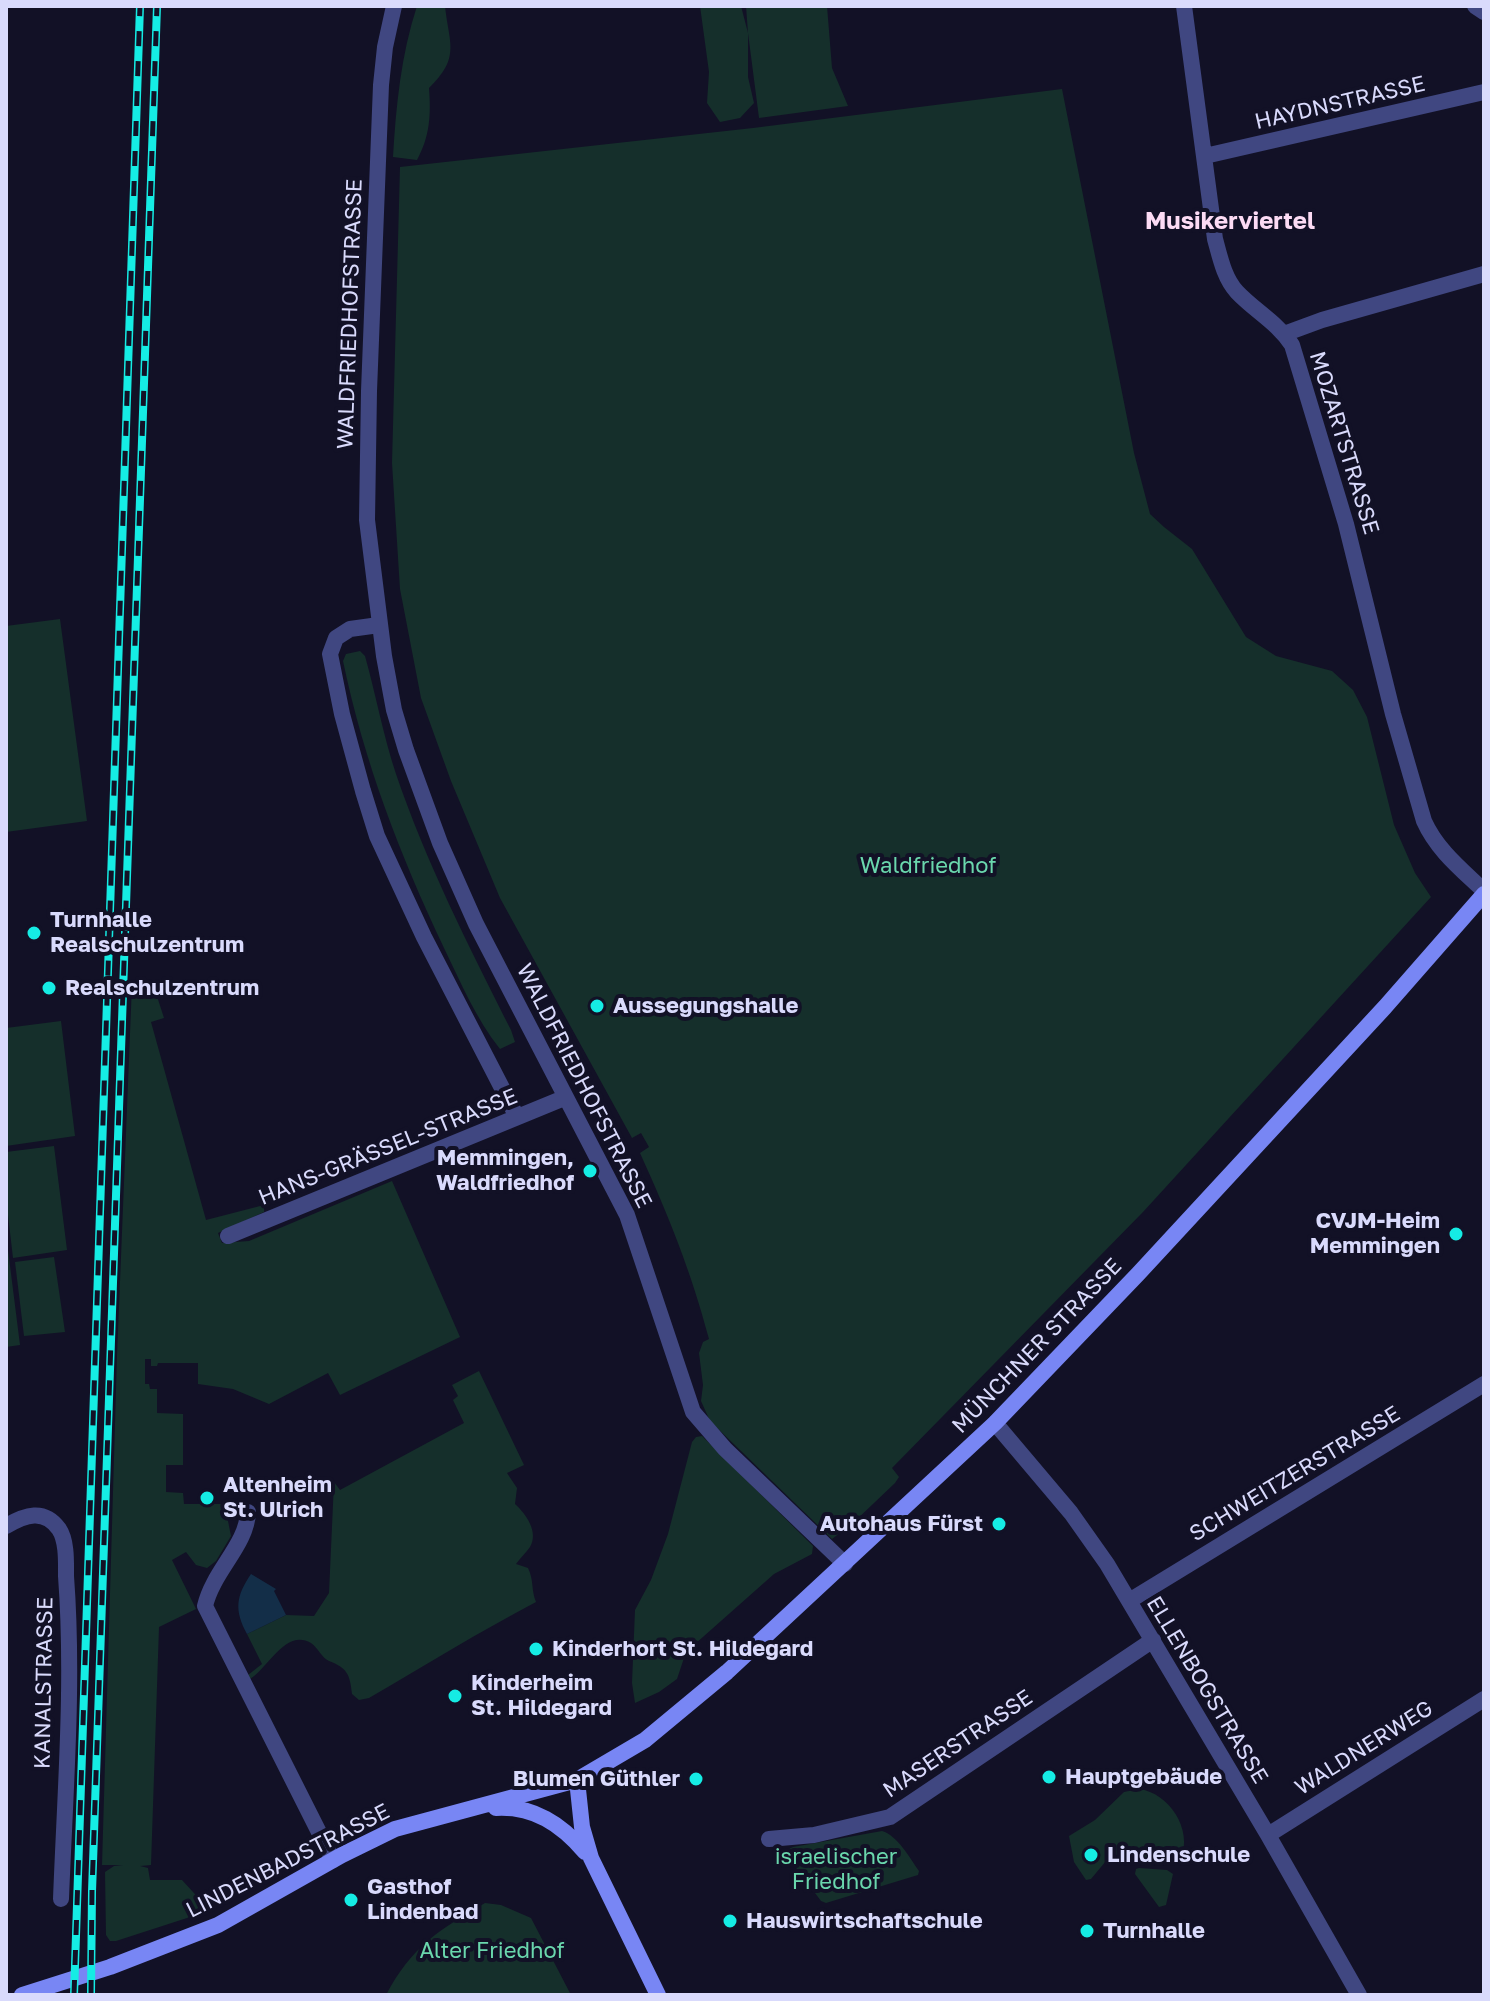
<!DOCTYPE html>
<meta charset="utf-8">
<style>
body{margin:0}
#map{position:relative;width:1490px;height:2001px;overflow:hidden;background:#121126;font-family:"Golos Text",sans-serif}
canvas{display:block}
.frame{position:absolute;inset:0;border:8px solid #d9dafc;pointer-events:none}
</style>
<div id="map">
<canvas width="1490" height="2001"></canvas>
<div class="frame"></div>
</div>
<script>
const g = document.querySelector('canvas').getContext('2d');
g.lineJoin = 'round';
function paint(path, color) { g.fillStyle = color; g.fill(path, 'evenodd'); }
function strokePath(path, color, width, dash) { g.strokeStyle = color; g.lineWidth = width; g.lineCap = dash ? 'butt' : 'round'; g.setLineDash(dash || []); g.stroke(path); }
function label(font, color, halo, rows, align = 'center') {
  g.font = font + ' "Golos Text",sans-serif'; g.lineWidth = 8; g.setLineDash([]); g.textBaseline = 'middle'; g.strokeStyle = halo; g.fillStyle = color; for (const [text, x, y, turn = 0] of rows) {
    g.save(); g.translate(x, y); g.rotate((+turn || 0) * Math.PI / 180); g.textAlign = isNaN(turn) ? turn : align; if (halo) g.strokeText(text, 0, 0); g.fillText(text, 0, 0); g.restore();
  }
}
paint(new Path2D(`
 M417,6H445C449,44 461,57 429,88C431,115 430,136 417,160L393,157C396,106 401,55 417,6Z
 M700,6H741L748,33L746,6H827L832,68L848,106L759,118L748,33V77L754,103L740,118L720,122L707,103L709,72Z
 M1062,89L1134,453L1150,514L1164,527L1192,549L1246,637L1276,656L1332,671L1353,690L1367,717L1394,825L1415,873L1431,897L1143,1212L892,1468L899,1477L895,1483L853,1523L832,1539L710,1421L701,1401L703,1385L699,1353L703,1342L709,1339C691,1271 669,1217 640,1153L649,1147L641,1133L632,1138L500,898L451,781L421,698L400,589L392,463L400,167L753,128Z
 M60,619L87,821L6,832V626Z
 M360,651L365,656C376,695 383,735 396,774C426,862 469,947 511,1030L515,1042L500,1049C476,1019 461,983 444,948C400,855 364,762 343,661L346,654Z
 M132,984L154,987L164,1018L151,1022L206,1220L264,1205V1212L218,1233L222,1243L249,1241L392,1181L460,1337L340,1395L328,1373L269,1404L233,1389L198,1384V1363H158L157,1366H151V1359H145V1384H149L150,1389H157V1413L183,1414V1465H166V1492L183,1493L184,1504H230L226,1511L231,1536L216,1561L207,1568L196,1565L186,1552L172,1560L196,1609L159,1627L151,1865L140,1866L148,1868L150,1880H182L204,1904L197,1913L187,1918L116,1941H110L106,1935L105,1872L114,1866L123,1865H102L117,1356Z
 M61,1021L75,1136L6,1146V1028Z
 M54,1146L67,1250L13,1258L6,1198V1152Z
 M6,1234L20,1345L6,1347Z
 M54,1257L65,1332L24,1336L15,1262Z
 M479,1371L524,1465L507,1473L517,1488L515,1504C526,1514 539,1532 530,1547C526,1553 520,1558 516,1564L528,1568C534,1580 531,1590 536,1602C479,1632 424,1666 369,1698L359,1700L352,1694C350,1674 347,1668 329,1661C322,1658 318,1648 311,1643C286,1628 268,1668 250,1679L248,1675L262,1664L247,1634L286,1615L314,1616L329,1593L334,1482L340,1490L464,1423L453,1400L458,1396L452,1385Z
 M702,1436L813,1546L812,1554L774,1574L686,1652L677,1679L659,1692L635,1703L632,1683L635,1610L651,1580L668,1534L692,1442L696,1437Z
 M1139,1789C1169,1793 1193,1829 1181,1859L1114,1858L1106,1861L1091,1879L1086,1880L1074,1862L1069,1836L1095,1820L1124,1792Z
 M882,1831C898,1836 909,1857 919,1871L918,1875L826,1903L821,1901L788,1857L787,1850L793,1847Z
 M1139,1868L1167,1870L1173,1874L1166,1905L1159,1907L1135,1874L1136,1869Z
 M485,1903L501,1905L531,1918L571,1995H386C412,1946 439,1930 485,1903Z`), '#152f2b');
paint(new Path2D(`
 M251,1574L276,1589L274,1591L286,1615L247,1634C234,1610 236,1596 251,1574Z`), '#132e48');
strokePath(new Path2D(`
 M394,6L385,47L381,85L369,391L367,520L384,656L394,710L406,750L440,843L476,924L627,1215L693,1412L725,1449L845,1564
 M1184,6L1215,239C1220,257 1224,278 1237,292C1255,311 1278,323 1292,345L1346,524L1393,714L1424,821C1437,850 1461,869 1484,891
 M1475,6L1484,12
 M1205,156L1484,92
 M1284,334L1322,320L1484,274
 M379,625L350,629L336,638L330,654L342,714L363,791L377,836L424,937L517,1117
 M228,1236L564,1098
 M995,1423L1071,1513L1107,1564L1268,1835L1359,1995
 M248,1512C247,1545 213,1571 205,1606L333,1860
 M6,1526C25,1515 44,1508 59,1529C67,1541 66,1562 66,1576C74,1683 65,1792 61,1899
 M1129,1601L1484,1384
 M1268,1835L1484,1699
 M769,1839L814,1835L890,1817L1153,1640`), '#404781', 16);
strokePath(new Path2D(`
 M577,1780L582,1827L591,1858L658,1995
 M496,1808C534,1806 561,1824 585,1852
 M22,1995L110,1967L218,1925L342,1855L395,1829L577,1780L645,1740L727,1672L995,1423L1138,1274L1385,1007L1484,894`), '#7886f4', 16);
const rail = new Path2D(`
 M74,1995L140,6
 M91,1995L92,1891L157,6`);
strokePath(rail, '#15ece4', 8);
strokePath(rail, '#121126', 5, [15]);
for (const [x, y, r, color] of [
 [34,933,8,"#15ece4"],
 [49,988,8,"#15ece4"],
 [597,1006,8,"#15ece4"],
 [590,1171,8,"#15ece4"],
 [1456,1234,8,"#15ece4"],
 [207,1498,8,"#15ece4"],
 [999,1524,8,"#15ece4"],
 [536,1649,8,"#15ece4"],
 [455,1696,8,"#15ece4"],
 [1049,1777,8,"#15ece4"],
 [696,1779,8,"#15ece4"],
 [1091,1855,8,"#15ece4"],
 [351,1900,8,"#15ece4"],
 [730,1921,8,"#15ece4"],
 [1087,1931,8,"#15ece4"]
]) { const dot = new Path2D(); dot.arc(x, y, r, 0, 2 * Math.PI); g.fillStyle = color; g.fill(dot); strokePath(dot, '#121126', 3); }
label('22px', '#d9dafc', '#121126', [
 ["HAYDNSTRASSE",1340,103,-13],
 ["WALDFRIEDHOFSTRASSE",350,314,-88],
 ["MOZARTSTRASSE",1344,443,73],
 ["WALDFRIEDHOFSTRASSE",584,1086,63],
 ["HANS-GRÄSSEL-STRASSE",388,1147,-22],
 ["MÜNCHNER STRASSE",1037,1346,-46],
 ["SCHWEITZERSTRASSE",1295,1474,-31],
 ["KANALSTRASSE",44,1683,-89],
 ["ELLENBOGSTRASSE",1207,1690,59],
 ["MASERSTRASSE",958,1744,-34],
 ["WALDNERWEG",1364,1748,-32],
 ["LINDENBADSTRASSE",288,1861,-27]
]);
label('22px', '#6ad7ad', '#121126', [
 ["Waldfriedhof",928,866],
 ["israelischer",836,1857],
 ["Friedhof",836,1882],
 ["Alter Friedhof",492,1951]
]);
label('bold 22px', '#d9dafc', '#121126', [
 ["Turnhalle",50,920],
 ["Realschulzentrum",50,945],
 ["Realschulzentrum",65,988],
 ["Aussegungshalle",613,1006],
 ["Memmingen,",574,1158,"right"],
 ["Waldfriedhof",574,1183,"right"],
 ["CVJM-Heim",1440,1221,"right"],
 ["Memmingen",1440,1246,"right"],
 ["Altenheim",223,1485],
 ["St. Ulrich",223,1510],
 ["Autohaus Fürst",983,1524,"right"],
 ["Kinderhort St. Hildegard",552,1649],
 ["Kinderheim",471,1683],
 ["St. Hildegard",471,1708],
 ["Hauptgebäude",1065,1777],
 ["Blumen Güthler",680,1779,"right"],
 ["Lindenschule",1107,1855],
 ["Gasthof",367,1887],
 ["Lindenbad",367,1912],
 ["Hauswirtschaftschule",746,1921],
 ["Turnhalle",1103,1931]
], 'left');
label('bold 24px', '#fcdbf4', '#121126', [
 ["Musikerviertel",1230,221]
]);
</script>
